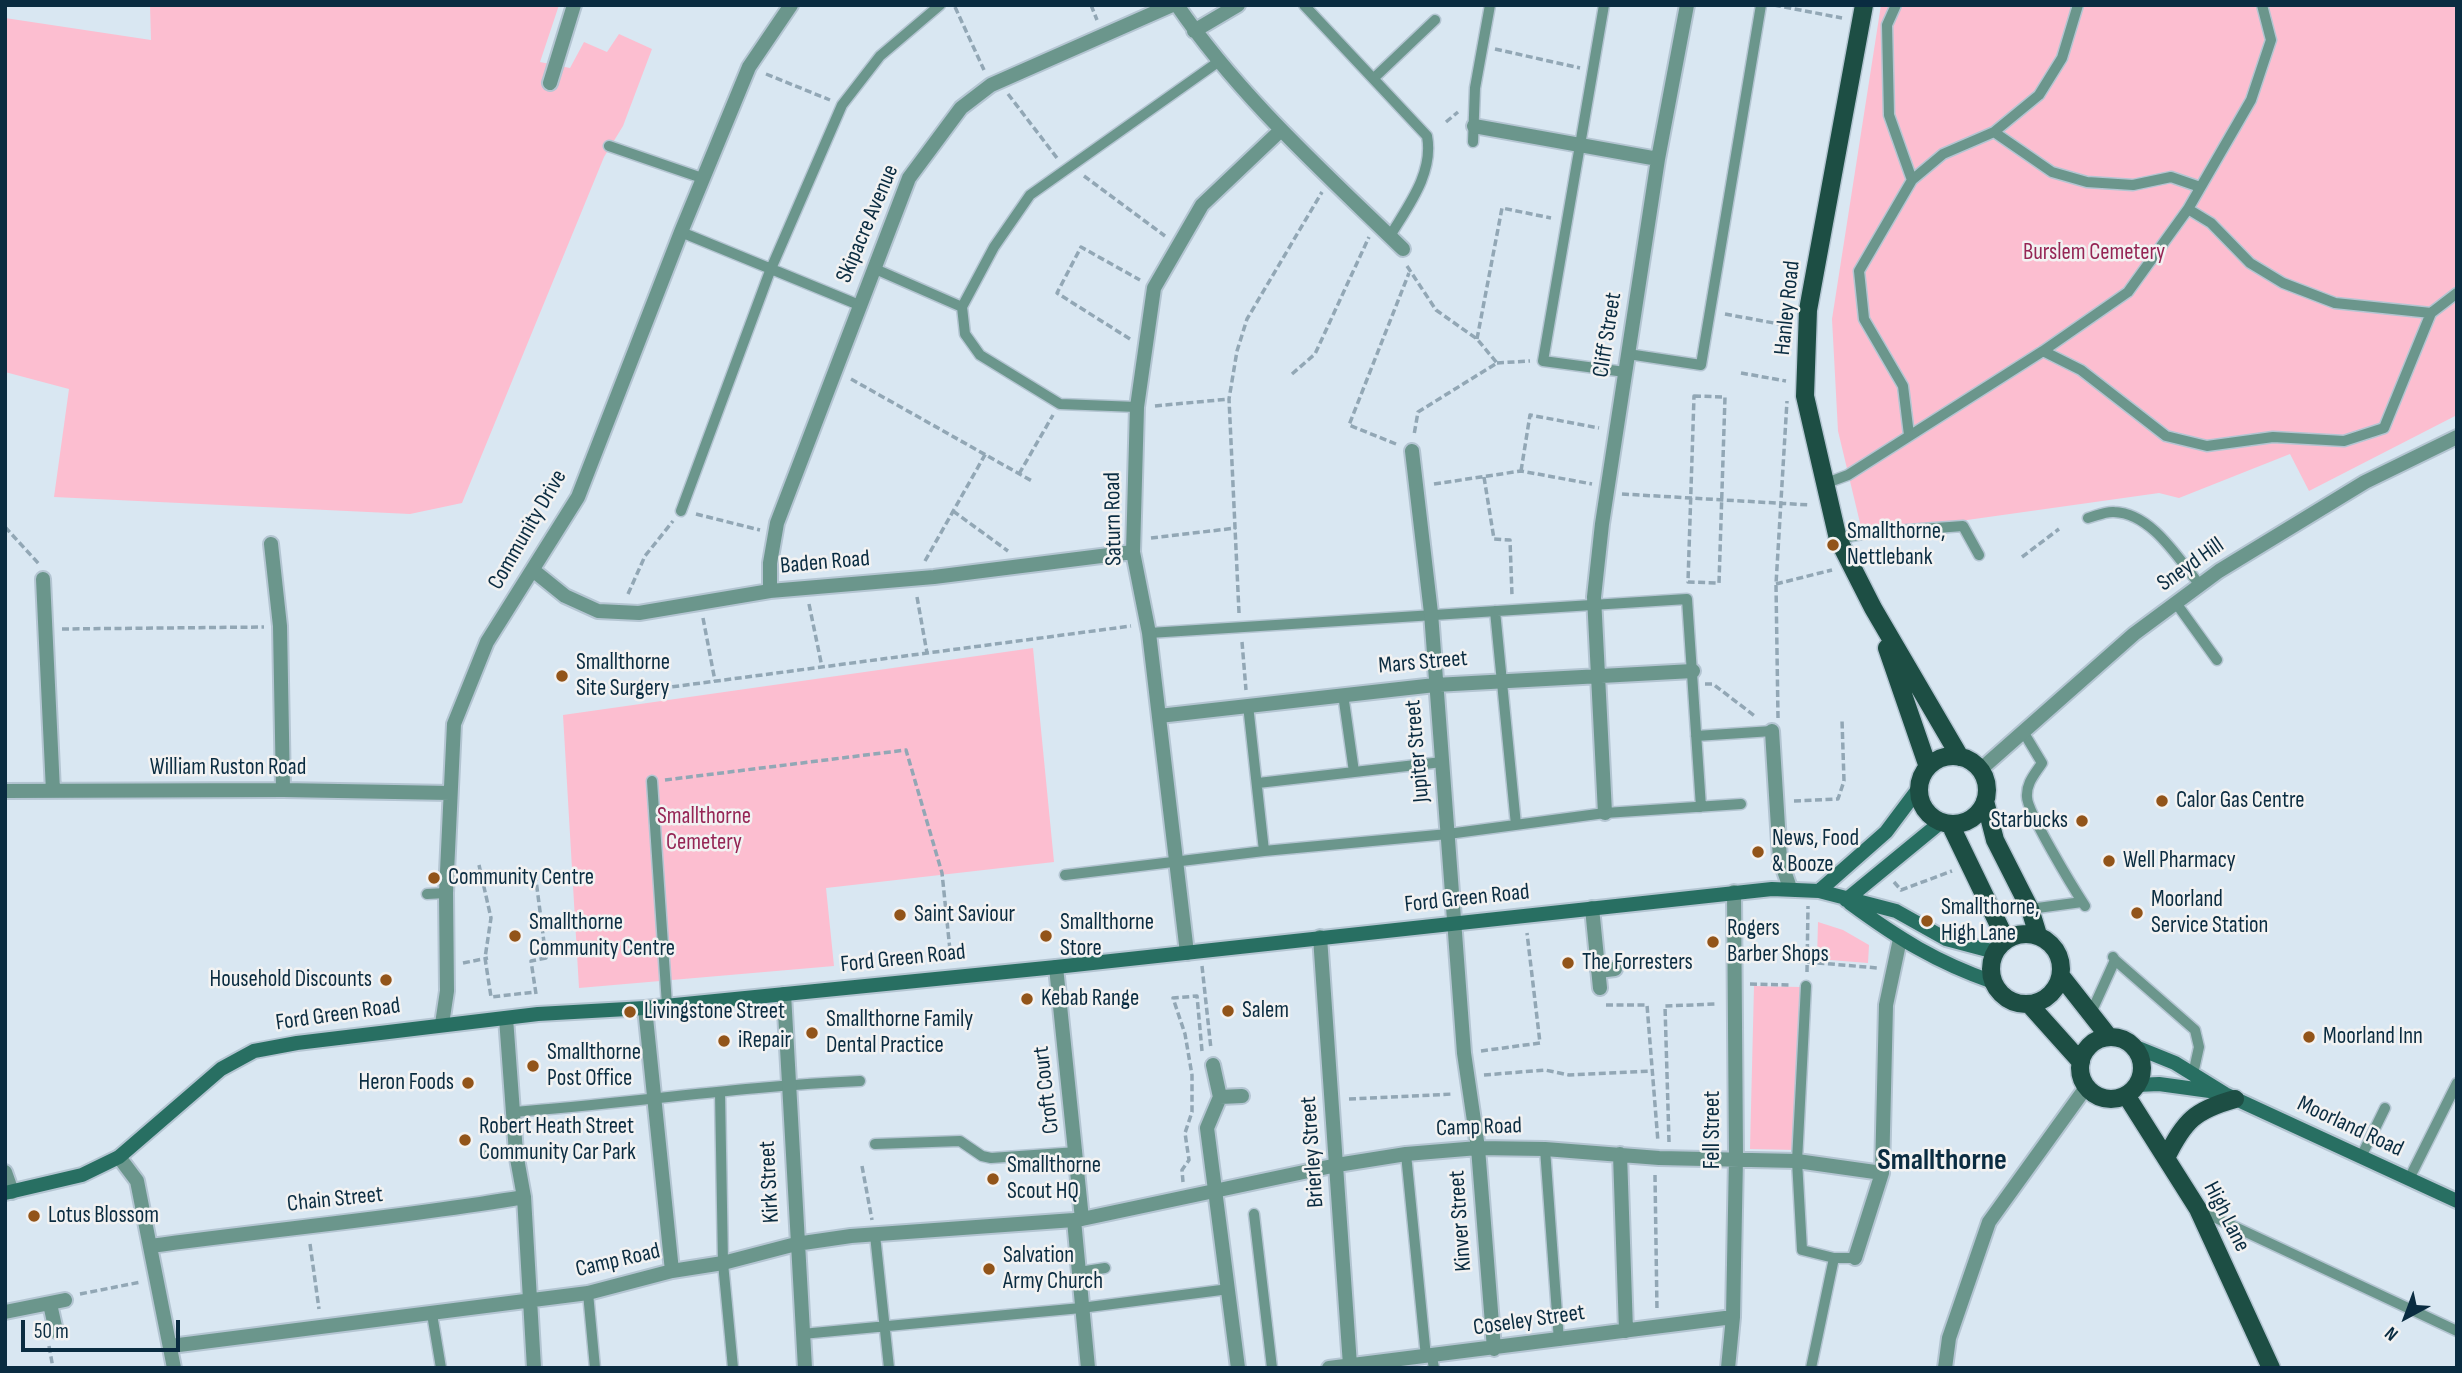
<!DOCTYPE html>
<style>
body{margin:0}
#map{position:relative;width:2462px;height:1373px;overflow:hidden;background:#d9e7f2;font-family:"Sofia Sans Condensed",sans-serif}
canvas{display:block}
.frame{position:absolute;inset:0;border:7px solid #0a2c41;pointer-events:none}
.north{position:absolute;left:2371px;top:1282px;width:70px;height:70px;-webkit-text-stroke:5px #f2f2f2;paint-order:stroke;rotate:221deg;font-size:19px;font-weight:700;line-height:28px;text-align:center;color:#0a2c41}
.north::after{content:'';display:block;margin:auto;width:24px;height:32px;background:#0a2c41;clip-path:polygon(50% 0,100% 100%,50% 72%,0 100%)}
.scale{position:absolute;left:21px;top:1320px;width:159px;height:32px;box-sizing:border-box;border:4px solid #0a2c41;border-top:0;padding-left:9px;font-size:21px;line-height:24px;white-space:nowrap;color:#0a2c41;-webkit-text-stroke:5px #f2f2f2;paint-order:stroke}
</style>
<div id="map">
<canvas width="2462" height="1373"></canvas>
<div class="frame"></div>
<div class="north">N</div>
<div class="scale">50 m</div>
</div>
<script>
const g = document.querySelector('canvas').getContext('2d');
g.lineJoin = 'round';
function paint(path, color) { g.fillStyle = color; g.fill(path, 'evenodd'); }
function strokePath(path, color, width, dash) { g.strokeStyle = color; g.lineWidth = width; g.lineCap = dash ? 'butt' : 'round'; g.setLineDash(dash || []); g.stroke(path); }
function label(font, color, halo, rows, align = 'center') {
  g.font = font + ' "Sofia Sans Condensed",sans-serif'; g.lineWidth = 5; g.setLineDash([]); g.textBaseline = 'middle'; g.strokeStyle = halo; g.fillStyle = color; for (const [text, x, y, turn = 0] of rows) {
    g.save(); g.translate(x, y); g.rotate((+turn || 0) * Math.PI / 180); g.textAlign = isNaN(turn) ? turn : align; if (halo) g.strokeText(text, 0, 0); g.fillText(text, 0, 0); g.restore();
  }
}
paint(new Path2D(`
 M150,5H559L540,62L570,68L584,42L607,52L619,34L652,49L623,126L604,157L462,503L410,514L54,497L69,389L5,372V18L151,40Z
 M1881,5H2457V415L2309,491L2290,454L2179,498L2159,493L1960,521L1861,527L1838,431L1832,319Z
 M1033,648L1054,862L826,888L834,966L579,988L563,715Z
 M1818,922L1843,930L1869,945L1868,963L1817,959Z
 M1754,986L1800,987L1796,1150L1750,1149Z`), '#fcbed0');
const service = new Path2D(`
 M1304,5L1427,136C1434,173 1408,206 1390,236
 M1604,5L1543,361L1625,372
 M1896,5L1887,25L1889,115L1912,180
 M1374,78L1435,20
 M1994,132L2052,172L2087,182L2133,185L2171,177L2200,187
 M1473,142L1475,88L1490,5
 M609,146L702,178
 M2188,209L2211,223L2250,263L2283,283L2335,303L2431,313
 M681,232L859,305
 M873,268L962,307
 M2043,351L2081,370L2166,436L2207,446L2273,437L2344,441L2384,428L2431,313L2457,293
 M1628,354L1701,365L1761,5
 M1137,407L1060,404L980,355L965,334L962,307L994,247L1030,195L1218,62
 M1909,435L1903,386L1864,319L1859,271L1912,180L1943,154L1994,132L2039,95L2062,58L2078,5
 M1824,484L1848,475L2043,351L2128,292L2188,209L2251,100L2271,40L2262,5
 M681,511L770,271L842,105L880,56L940,5
 M2088,518C2096,516 2106,511 2114,512C2152,513 2179,560 2200,585
 M1838,539L1868,533L1963,526L1979,555
 M2176,603L2217,660
 M1495,611L1516,825
 M1149,633L1687,599L1701,807
 M1343,694L1354,772
 M1248,705L1264,851
 M2024,733L2042,763C2035,774 2026,783 2027,797C2027,812 2074,889 2085,906
 M1696,736L1772,731
 M652,781L667,1005
 M1258,783L1442,762
 M1065,875L1264,851L1448,834L1605,813L1741,804
 M427,894L446,893
 M2030,909L2082,902
 M2115,960L2195,1030L2199,1047L2193,1074
 M1806,986L1797,1161L1802,1250L1834,1258
 M2091,1013L2115,960L2113,957
 M720,1093L723,1263L733,1368
 M514,1112C629,1103 744,1086 860,1081
 M875,1144L960,1141L982,1156L991,1158L1077,1152
 M1545,1149L1559,1341
 M489,1154L516,1153
 M1406,1154L1426,1357
 M2361,1157L2385,1108
 M2409,1179L2457,1083
 M2201,1211L2457,1331
 M1254,1214L1272,1368
 M875,1235L889,1368
 M1079,1272L1105,1268
 M588,1293L595,1368
 M432,1314L441,1368
 M802,1334L1081,1308L1229,1289
 M1432,1357L1434,1368
 M1811,1368L1834,1258H1855`);
const minor = new Path2D(`
 M1177,5C1240,97 1324,172 1403,249
 M1194,31L1238,5
 M550,83L574,5
 M1474,126L1658,159
 M1412,451L1431,613L1464,1053L1478,1148L1494,1349
 M271,544L280,626L283,790
 M534,571L565,596L598,611L639,613L770,591L934,577L1133,552
 M43,579L53,791
 M770,591V563L777,523L909,178L961,108L991,85L1172,5
 M1159,716L1435,685L1693,671
 M1772,731L1780,859L1790,888
 M5,791L283,790L450,793
 M1605,813L1594,597L1602,524L1658,159L1687,5
 M1592,908L1600,988
 M1320,937L1350,1365
 M1187,953L1149,633L1133,552L1137,407L1154,288L1202,205L1281,130
 M1056,967L1082,1219L1074,1220L1088,1368
 M1598,971L1615,969
 M784,994L805,1368
 M645,1008L672,1271
 M506,1018L516,1153L524,1197L534,1368
 M442,1024L447,991L446,893L454,724L487,642L578,497L681,232L749,67L791,5
 M1213,1065L1220,1097L1207,1128L1238,1368
 M1220,1097L1242,1096
 M1620,1154L1626,1331
 M119,1157L137,1181L174,1368
 M5,1172L12,1192
 M1082,1219L1337,1165L1406,1154L1478,1148L1545,1149L1659,1158L1797,1161L1882,1173
 M150,1246C275,1229 400,1218 524,1197
 M1855,1258L1882,1173L1886,1005L1900,939
 M50,1304L56,1331
 M5,1312L65,1300
 M171,1346L588,1293L672,1271L723,1263L796,1244L851,1236L1074,1220
 M1329,1368L1733,1317
 M1728,1368L1733,1317L1736,1157L1734,892
 M1945,1368L1949,1338L1989,1222L2087,1086`);
const tertiary = new Path2D(`
 M1980,770L2134,634L2219,571L2365,482L2457,437`);
const secondary = new Path2D(`
 M1819,891L1886,832L1919,788
 M1846,900L1941,822
 M1850,903C1899,939 1936,962 1993,982
 M2133,1046L2175,1063L2225,1094L2457,1201
 M2137,1085L2159,1084L2217,1092
 M5,1193L82,1175L119,1157L221,1069L254,1051L297,1043L538,1014L645,1008L1056,967L1772,889L1819,891L1896,911L1946,939L1995,952`);
const primary = new Path2D(`
 M1864,5L1808,310L1805,396L1838,539L1873,608L1960,757
 M1887,648L1928,767
 M1919 790a34 34 0 1 1 68 0a34 34 0 1 1-68 0Z
 M1985,801L1995,840L2030,909L2038,935
 M1950,824L2006,940
 M1991 969a35 35 0 1 1 70 0a35 35 0 1 1-70 0Z
 M2061,976L2109,1037
 M2029,1004L2081,1062
 M2080 1068a31 31 0 1 1 62 0a31 31 0 1 1-62 0Z
 M2126,1095L2198,1209L2271,1368
 M2166,1158C2184,1121 2195,1110 2235,1099`);
strokePath(service, '#b4c5d2', 13);
strokePath(minor, '#b4c5d2', 18);
strokePath(tertiary, '#b4c5d2', 18);
strokePath(secondary, '#b4c5d2', 18);
strokePath(primary, '#b4c5d2', 21);
strokePath(new Path2D(`
 M1091,5L1097,20
 M1774,5L1842,18
 M955,7L984,70
 M1495,49L1580,68
 M766,74L830,100
 M1008,94L1057,158
 M1446,122L1458,112
 M1084,176L1165,236
 M1407,266L1436,310L1477,339L1497,363L1418,412L1414,435
 M1725,314L1790,326
 M1130,339L1057,293L1081,247L1140,280
 M1477,339L1502,208L1551,218
 M1497,363L1530,361
 M1741,373L1786,381
 M1292,374L1315,354L1369,237
 M851,379L1032,481
 M1694,396L1725,397L1719,583L1688,582Z
 M1155,406L1229,399
 M1396,444L1349,425L1409,273
 M1521,471L1530,415L1599,428
 M1019,474L1053,415
 M1484,477L1494,539L1510,540L1512,596
 M1434,484L1521,471L1592,484
 M1622,494L1810,505
 M953,511L1008,551
 M696,514L760,530
 M5,527L39,564
 M1151,538L1236,528
 M2022,557L2059,529
 M925,561L986,453
 M1776,584L1832,570
 M628,594L645,556L673,521
 M917,597L927,653
 M809,604L822,667
 M1239,613L1229,399L1237,351L1247,319L1322,192
 M703,618L715,681
 M62,629L264,627
 M1242,642L1246,690
 M1705,684H1713L1756,717
 M641,691L1131,626
 M1778,718L1776,584L1787,401
 M665,780L906,750L942,873L951,960
 M1794,801L1838,799L1844,781L1842,720
 M479,865L491,918L485,958L491,997L535,992
 M1894,882L1901,890L1952,871
 M1807,962L1878,968
 M463,963L488,958
 M1202,966L1211,1049
 M1807,972L1808,906
 M1750,984L1791,985
 M536,994L531,961L546,958L536,880
 M1606,1005H1647L1658,1142
 M1481,1051L1540,1043L1527,933
 M1484,1075L1545,1070L1569,1075L1653,1071
 M1349,1099L1453,1094
 M1669,1142L1665,1006L1717,1004
 M862,1166L872,1220
 M1655,1175L1657,1311
 M1183,1182L1182,1170L1189,1160L1185,1133L1192,1112V1075L1185,1034L1173,998L1197,996L1202,1051
 M310,1244L319,1309
 M80,1294L141,1282
 M49,1346L53,1368`), '#92a7b5', 3.5, [7, 3.5]);
strokePath(service, '#6b968c', 10);
strokePath(minor, '#6b968c', 14);
strokePath(tertiary, '#6b968c', 14);
strokePath(secondary, '#286f62', 14);
strokePath(primary, '#1d4e44', 18);
for (const [x, y, r, color] of [
 [1833,545,7,"#925419"],
 [562,676,7,"#925419"],
 [2162,801,7,"#925419"],
 [2082,821,7,"#925419"],
 [1758,852,7,"#925419"],
 [2109,861,7,"#925419"],
 [434,878,7,"#925419"],
 [2137,913,7,"#925419"],
 [900,915,7,"#925419"],
 [1927,921,7,"#925419"],
 [515,936,7,"#925419"],
 [1046,936,7,"#925419"],
 [1713,942,7,"#925419"],
 [1568,963,7,"#925419"],
 [386,980,7,"#925419"],
 [1027,999,7,"#925419"],
 [1228,1011,7,"#925419"],
 [630,1012,7,"#925419"],
 [812,1033,7,"#925419"],
 [2309,1037,7,"#925419"],
 [724,1041,7,"#925419"],
 [533,1066,7,"#925419"],
 [468,1083,7,"#925419"],
 [465,1140,7,"#925419"],
 [993,1179,7,"#925419"],
 [34,1216,7,"#925419"],
 [989,1269,7,"#925419"]
]) { const dot = new Path2D(); dot.arc(x, y, r, 0, 2 * Math.PI); g.fillStyle = color; g.fill(dot); strokePath(dot, '#f2f2f2', 2.5); }
label('23px', '#0a2c41', '#f2f2f2', [
 ["Skipacre Avenue",868,224,-67],
 ["Hanley Road",1788,308,-84],
 ["Cliff Street",1608,335,-81],
 ["Saturn Road",1114,519,-91],
 ["Community Drive",528,530,-60],
 ["Baden Road",825,563,-5],
 ["Sneyd Hill",2191,565,-35],
 ["Mars Street",1423,663,-5],
 ["Jupiter Street",1418,751,-95],
 ["William Ruston Road",228,768],
 ["Ford Green Road",1467,899,-6],
 ["Ford Green Road",903,959,-6],
 ["Ford Green Road",338,1015,-8],
 ["Croft Court",1047,1090,-97],
 ["Moorland Road",2350,1127,25],
 ["Camp Road",1479,1128,-2],
 ["Fell Street",1713,1130,-90],
 ["Brierley Street",1313,1152,-94],
 ["Kirk Street",770,1182,-93],
 ["Chain Street",335,1200,-6],
 ["High Lane",2226,1217,63],
 ["Kinver Street",1461,1221,-94],
 ["Camp Road",618,1261,-13],
 ["Coseley Street",1529,1321,-8]
]);
label('23px', '#952555', '#f2f2f2', [
 ["Burslem Cemetery",2094,253],
 ["Smallthorne",704,817],
 ["Cemetery",704,843]
]);
label('23px', '#0a2c41', '#f2f2f2', [
 ["Smallthorne,",1847,532],
 ["Nettlebank",1847,558],
 ["Smallthorne",576,663],
 ["Site Surgery",576,689],
 ["Calor Gas Centre",2176,801],
 ["Starbucks",2068,821,"right"],
 ["News, Food",1772,839],
 ["& Booze",1772,865],
 ["Well Pharmacy",2123,861],
 ["Community Centre",448,878],
 ["Moorland",2151,900],
 ["Service Station",2151,926],
 ["Smallthorne,",1941,908],
 ["High Lane",1941,934],
 ["Saint Saviour",914,915],
 ["Smallthorne",529,923],
 ["Community Centre",529,949],
 ["Smallthorne",1060,923],
 ["Store",1060,949],
 ["Rogers",1727,929],
 ["Barber Shops",1727,955],
 ["The Forresters",1582,963],
 ["Household Discounts",372,980,"right"],
 ["Kebab Range",1041,999],
 ["Salem",1242,1011],
 ["Livingstone Street",644,1012],
 ["Smallthorne Family",826,1020],
 ["Dental Practice",826,1046],
 ["Moorland Inn",2323,1037],
 ["iRepair",738,1041],
 ["Smallthorne",547,1053],
 ["Post Office",547,1079],
 ["Heron Foods",454,1083,"right"],
 ["Robert Heath Street",479,1127],
 ["Community Car Park",479,1153],
 ["Smallthorne",1007,1166],
 ["Scout HQ",1007,1192],
 ["Lotus Blossom",48,1216],
 ["Salvation",1003,1256],
 ["Army Church",1003,1282]
], 'left');
label('bold 30px', '#0a2c41', '#f2f2f2', [
 ["Smallthorne",1942,1161]
]);
</script>
